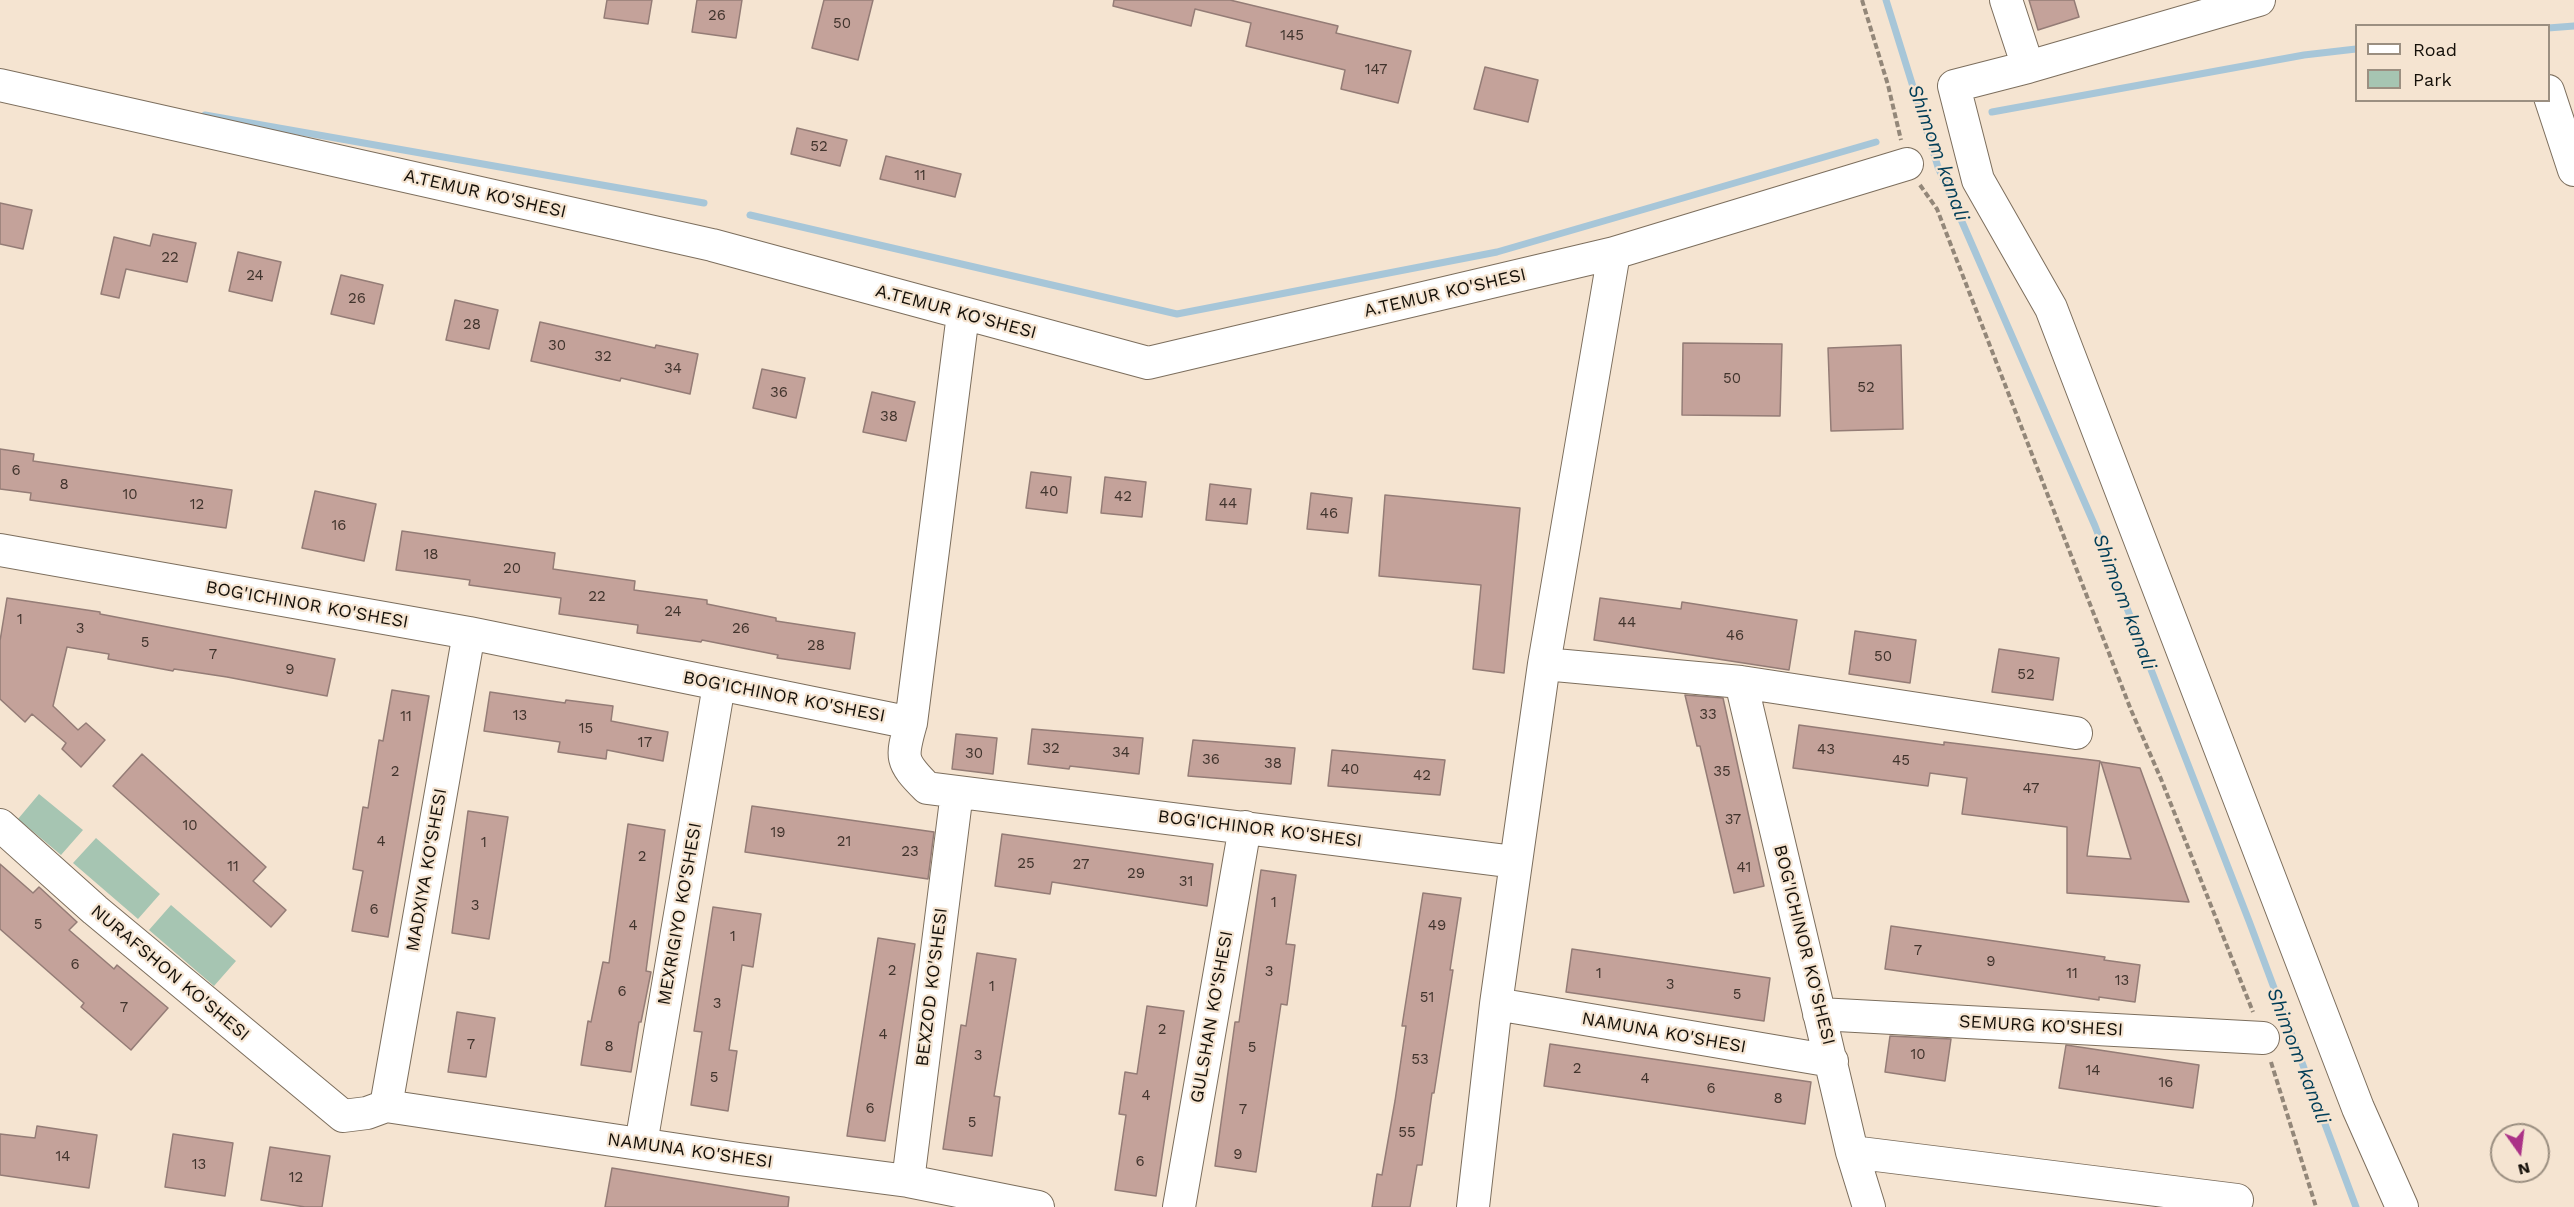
<!DOCTYPE html>
<style>
body{margin:0}
#map{position:relative;width:2574px;height:1207px;overflow:hidden;background:#f5e4d1;font-family:"Work Sans",sans-serif}
canvas{display:block}
.legend{position:absolute;left:2355px;top:24px;width:195px;height:78px;box-sizing:border-box;background:#f5e4d1;border:2px solid #9b8f81;margin:0;padding:8px 10px;list-style:none;font-size:18px;color:#151009}
.legend li{display:flex;align-items:center;gap:12px;height:30px}
.legend b{width:30px;border:2px solid #9b8f81}
.north{position:absolute;left:2490px;top:1123px;width:60px;height:60px;box-sizing:border-box;background:#f5e4d1;border:2px solid #9b8f81;border-radius:50%;rotate:166deg;font-size:16px;font-weight:700;line-height:24px;text-align:center;color:#151009}
.north::after{content:'';display:block;margin:auto;width:21px;height:27px;background:#ab3287;clip-path:polygon(50% 0,100% 100%,50% 72%,0 100%)}
</style>
<div id="map">
<canvas width="2574" height="1207"></canvas>
<ul class="legend">
<li><b style="height:8px;background:#fff"></b>Road</li>
<li><b style="height:16px;background:#a6c5b2"></b>Park</li>
</ul>
<div class="north">N</div>
</div>
<script>
const g = document.querySelector('canvas').getContext('2d');
g.lineJoin = 'round';
function paint(path, color) { g.fillStyle = color; g.fill(path, 'evenodd'); }
function strokePath(path, color, width, dash) { g.strokeStyle = color; g.lineWidth = width; g.lineCap = dash ? 'butt' : 'round'; g.setLineDash(dash || []); g.stroke(path); }
function label(font, color, halo, rows, align = 'center') {
  g.font = font + ' "Work Sans",sans-serif'; g.lineWidth = 4.5; g.setLineDash([]); g.textBaseline = 'middle'; g.strokeStyle = halo; g.fillStyle = color; for (const [text, x, y, turn = 0] of rows) {
    g.save(); g.translate(x, y); g.rotate((+turn || 0) * Math.PI / 180); g.textAlign = isNaN(turn) ? turn : align; if (halo) g.strokeText(text, 0, 0); g.fillText(text, 0, 0); g.restore();
  }
}
paint(new Path2D(`
 M39,794L83,830L61,855L18,819Z
 M96,838L160,894L138,919L73,863Z
 M171,905L236,961L214,986L149,930Z`), '#a6c5b2');
strokePath(new Path2D(`
 M1886,0L1938,167L2095,526L2249,921L2356,1207
 M2548,28L2574,26
 M1992,112L2304,55L2356,49
 M205,115L704,203
 M750,215L1177,314L1497,252L1876,142`), '#a7c6d8', 7);
const building = new Path2D(`
 M607,0H652L648,24L604,18Z
 M697,0H742L736,38L692,32Z
 M824,0H873L858,60L812,48Z
 M1114,0H1230L1338,26L1336,33L1411,51L1398,103L1341,89L1345,70L1246,46L1251,23L1195,9L1191,26L1113,6Z
 M2029,0H2074L2079,17L2038,30Z
 M1485,67L1538,80L1528,122L1474,109Z
 M797,128L847,140L840,166L791,154Z
 M886,156L961,174L955,197L880,179Z
 M0,203L32,210L23,249L0,244Z
 M153,234L196,243L187,282L126,269L119,298L101,294L114,237L150,246Z
 M238,252L281,262L272,301L229,291Z
 M341,275L383,285L374,324L331,314Z
 M455,300L498,310L489,349L446,340Z
 M540,322L655,348L656,345L698,354L690,394L621,378L620,381L531,361Z
 M1683,343L1782,344L1780,416L1682,415Z
 M1901,345L1903,429L1831,431L1828,348Z
 M762,369L805,378L796,418L753,408Z
 M872,392L915,402L906,441L863,432Z
 M0,449L34,454L33,461L232,490L226,528L30,500L31,493L0,489Z
 M1031,472L1071,477L1067,513L1026,508Z
 M1105,477L1146,482L1142,517L1101,513Z
 M1210,484L1251,489L1247,524L1206,520Z
 M315,491L376,504L364,561L302,548Z
 M1311,493L1352,498L1348,533L1307,529Z
 M1385,495L1520,508L1504,673L1473,669L1481,585L1379,576Z
 M402,531L555,553L553,569L635,581L634,590L707,600V604L776,618V621L855,633L850,669L777,658L778,655L702,640L701,642L637,633L638,625L559,614L561,598L469,585L470,580L396,570Z
 M7,598L100,612V614L335,659L327,696L227,677L174,669L173,671L108,659L109,654L67,647L53,706L78,730L86,723L105,740L81,767L62,749L66,743L32,714L25,722L0,699V641Z
 M1600,598L1681,609L1682,602L1797,620L1789,670L1594,640Z
 M1855,631L1916,640L1910,683L1849,674Z
 M1999,649L2059,658L2053,700L1992,692Z
 M392,690L429,696L388,937L352,931L363,871L353,869L363,807L368,808L379,740L383,741Z
 M490,692L565,703L566,700L613,706L611,721L668,732L663,761L607,750L606,759L558,752L560,742L484,731Z
 M1685,695L1723,698L1764,886L1734,893L1700,746H1697Z
 M1799,725L1944,745V742L2100,761L2087,856L2131,859L2101,762L2140,768L2189,902L2067,893V827L1962,814L1967,778L1930,773L1928,786L1793,768Z
 M1032,729L1143,738L1139,774L1070,766L1069,769L1028,764Z
 M956,734L997,738L993,774L952,769Z
 M1193,740L1295,748L1291,784L1188,776Z
 M1332,750L1445,760L1440,795L1328,786Z
 M142,754L266,867L253,881L286,910L271,927L113,786Z
 M752,806L934,832L928,879L745,852Z
 M468,811L508,817L489,939L452,933Z
 M628,824L665,830L646,971L651,972L641,1022H639L631,1072L581,1065L588,1021L591,1022L603,962L609,963Z
 M1002,834L1213,864L1207,906L1052,882L1050,894L995,886Z
 M0,864L33,893L39,887L77,922L69,930L114,969L117,965L168,1008L131,1050L81,1007L84,1003L0,929Z
 M1261,870L1296,875L1286,944L1295,945L1287,1005L1281,1004L1256,1172L1215,1166L1235,1022H1239Z
 M1423,893L1461,898L1450,970H1453L1434,1093H1432L1422,1165H1417L1410,1207H1372L1377,1174L1382,1175L1395,1101L1406,1026H1402Z
 M713,907L761,914L753,967L742,965L729,1050L737,1051L728,1111L691,1105L702,1032L694,1031Z
 M1891,926L2105,957L2104,960L2140,965L2135,1002L2099,997V1000L1885,969Z
 M878,938L915,944L885,1141L847,1136Z
 M1572,949L1770,978L1764,1021L1566,992Z
 M977,953L1016,959L994,1096L1000,1097L992,1156L943,1149L961,1025L966,1026Z
 M1147,1006L1184,1011L1156,1196L1115,1190L1126,1115L1119,1114L1125,1072L1137,1074Z
 M457,1012L495,1018L486,1077L448,1072Z
 M1890,1036L1951,1039L1945,1081L1885,1072Z
 M1550,1044L1811,1082L1805,1124L1544,1086Z
 M2066,1045L2199,1065L2193,1108L2059,1088Z
 M37,1126L97,1135L89,1188L0,1175V1134L35,1138Z
 M173,1134L233,1143L225,1196L165,1187Z
 M270,1147L330,1156L322,1207H305L261,1200Z
 M612,1168L789,1197L788,1207H605Z`);
paint(building, '#c4a29a');
strokePath(building, '#947c76', 1.5);
const minor = new Path2D(`
 M2006,0L2028,67L2259,0
 M2028,67L1954,86L1978,180L2051,308L2358,1108L2402,1207
 M0,85L712,245L1148,363L1614,253L1907,164
 M2548,91L2574,170
 M0,550L469,633L911,723C901,758 900,761 927,788L1515,862
 M1544,664L1741,682L2076,733
 M1741,682L1852,1152L1869,1207
 M911,723L963,314
 M0,825L95,910L343,1116L367,1113L386,1106L739,1159L908,1181L1038,1207
 M1496,1004L1832,1061
 M1819,1014L2263,1038
 M386,1106L469,633
 M641,1144L719,685
 M1852,1152L2237,1200
 M908,1181L957,792
 M1179,1207L1245,827
 M1473,1207L1496,1004L1544,664L1614,253`);
strokePath(minor, '#7c6e5d', 34);
strokePath(new Path2D(`
 M1862,0L1888,85L1901,140
 M1920,185L1937,209L2131,710L2161,779L2253,1012
 M2271,1062L2316,1207`), '#938779', 4, [6, 3]);
strokePath(minor, '#fff', 32);
label('15px', '#41342d', null, [
 ["26",717,16],
 ["50",842,24],
 ["145",1292,36],
 ["147",1376,70],
 ["52",819,147],
 ["11",920,176],
 ["22",170,258],
 ["24",255,276],
 ["26",357,299],
 ["28",472,325],
 ["30",557,346],
 ["32",603,357],
 ["34",673,369],
 ["50",1732,379],
 ["52",1866,388],
 ["36",779,393],
 ["38",889,417],
 ["6",16,471],
 ["8",64,485],
 ["40",1049,492],
 ["10",130,495],
 ["42",1123,497],
 ["44",1228,504],
 ["12",197,505],
 ["46",1329,514],
 ["16",339,526],
 ["18",431,555],
 ["20",512,569],
 ["22",597,597],
 ["24",673,612],
 ["1",20,620],
 ["44",1627,623],
 ["3",80,629],
 ["26",741,629],
 ["46",1735,636],
 ["5",145,643],
 ["28",816,646],
 ["7",213,655],
 ["50",1883,657],
 ["9",290,670],
 ["52",2026,675],
 ["33",1708,715],
 ["13",520,716],
 ["11",406,717],
 ["15",586,729],
 ["17",645,743],
 ["32",1051,749],
 ["43",1826,750],
 ["34",1121,753],
 ["30",974,754],
 ["36",1211,760],
 ["45",1901,761],
 ["38",1273,764],
 ["40",1350,770],
 ["2",395,772],
 ["35",1722,772],
 ["42",1422,776],
 ["47",2031,789],
 ["37",1733,820],
 ["10",190,826],
 ["19",778,833],
 ["4",381,842],
 ["21",844,842],
 ["1",484,843],
 ["23",910,852],
 ["2",642,857],
 ["25",1026,864],
 ["27",1081,865],
 ["11",233,867],
 ["41",1744,868],
 ["29",1136,874],
 ["31",1186,882],
 ["1",1274,903],
 ["3",475,906],
 ["6",374,910],
 ["5",38,925],
 ["4",633,926],
 ["49",1437,926],
 ["1",733,937],
 ["7",1918,951],
 ["9",1991,962],
 ["6",75,965],
 ["2",892,971],
 ["3",1269,972],
 ["1",1599,974],
 ["11",2072,974],
 ["13",2122,981],
 ["3",1670,985],
 ["1",992,987],
 ["6",622,992],
 ["5",1737,995],
 ["51",1427,998],
 ["3",717,1004],
 ["7",124,1008],
 ["2",1162,1030],
 ["4",883,1035],
 ["7",471,1045],
 ["8",609,1047],
 ["5",1252,1048],
 ["10",1918,1055],
 ["3",978,1056],
 ["53",1420,1060],
 ["2",1577,1069],
 ["14",2093,1071],
 ["5",714,1078],
 ["4",1645,1079],
 ["16",2166,1083],
 ["6",1711,1089],
 ["4",1146,1096],
 ["8",1778,1099],
 ["6",870,1109],
 ["7",1243,1110],
 ["5",972,1123],
 ["55",1407,1133],
 ["9",1238,1155],
 ["14",63,1157],
 ["6",1140,1162],
 ["13",199,1165],
 ["12",296,1178]
]);
label('18px', '#151009', '#f5e4d1', [
 ["A.TEMUR KO'SHESI",485,194,13],
 ["A.TEMUR KO'SHESI",1445,293,-13],
 ["A.TEMUR KO'SHESI",956,312,15],
 ["BOG'ICHINOR KO'SHESI",307,605,10],
 ["BOG'ICHINOR KO'SHESI",784,697,11],
 ["BOG'ICHINOR KO'SHESI",1260,829,7],
 ["MADXIYA KO'SHESI",427,870,-80],
 ["MEXRIGIYO KO'SHESI",680,914,-80],
 ["BOG'ICHINOR KO'SHESI",1804,945,76],
 ["NURAFSHON KO'SHESI",170,973,40],
 ["BEXZOD KO'SHESI",932,987,-83],
 ["GULSHAN KO'SHESI",1212,1017,-80],
 ["SEMURG KO'SHESI",2041,1026,3],
 ["NAMUNA KO'SHESI",1664,1033,10],
 ["NAMUNA KO'SHESI",690,1151,8]
]);
label('italic 20px', '#003d57', '#f5e4d1', [
 ["Shimom kanali",1938,153,70],
 ["Shimom kanali",2124,602,69],
 ["Shimom kanali",2298,1056,69]
]);
</script>
